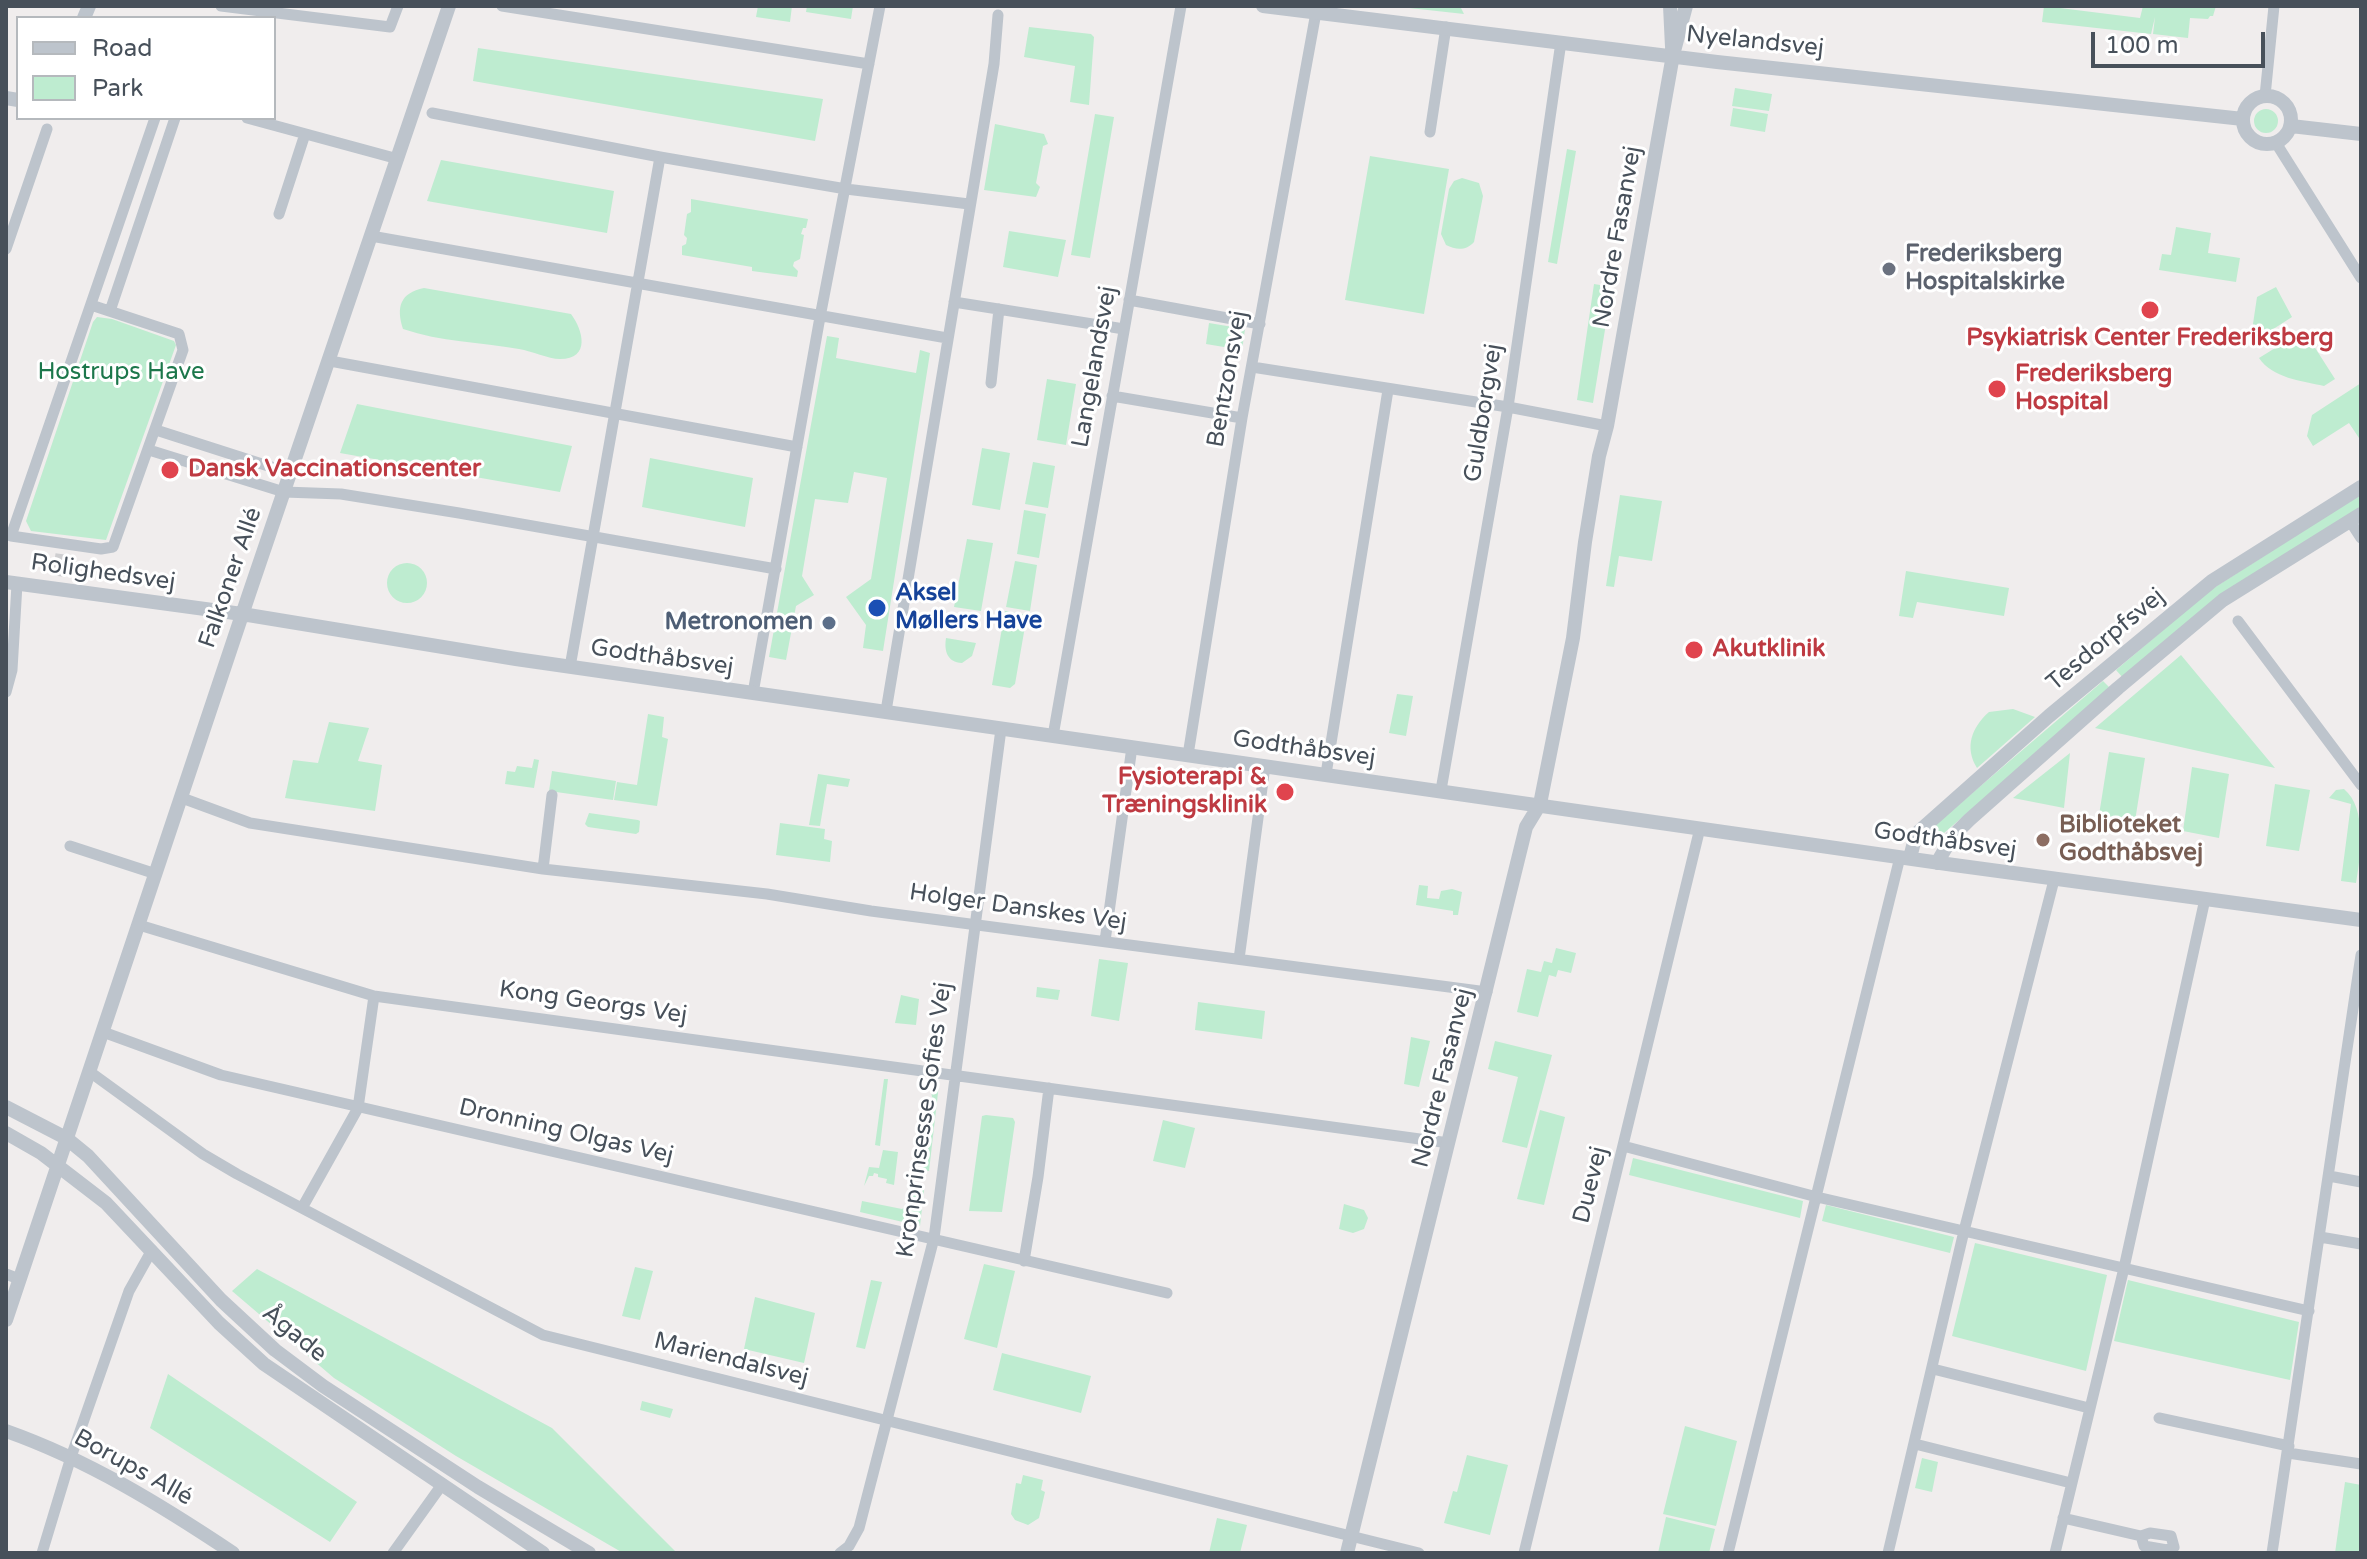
<!DOCTYPE html>
<meta charset="utf-8">
<style>
body{margin:0}
#map{position:relative;width:2367px;height:1559px;overflow:hidden;background:#f0eded;font-family:"Varela Round",sans-serif}
canvas{display:block}
.frame{position:absolute;inset:0;border:8px solid #47505a;pointer-events:none}
.legend{position:absolute;left:16px;top:16px;width:260px;height:104px;box-sizing:border-box;background:#fff;border:2px solid #b5b9bd;margin:0;padding:10px 14px;list-style:none;font-size:24px;color:#47505a}
.legend li{display:flex;align-items:center;gap:16px;height:40px}
.legend b{width:40px;border:2px solid #b5b9bd}
.scale{position:absolute;left:2091px;top:32px;width:174px;height:36px;box-sizing:border-box;border:4px solid #47505a;border-top:0;padding-left:10px;font-size:24px;line-height:28px;white-space:nowrap;color:#47505a;-webkit-text-stroke:6px #fff;paint-order:stroke}
</style>
<div id="map">
<canvas width="2367" height="1559"></canvas>
<div class="frame"></div>
<ul class="legend">
<li><b style="height:10px;background:#bdc4cc"></b>Road</li>
<li><b style="height:22px;background:#beecd0"></b>Park</li>
</ul>
<div class="scale">100 m</div>
</div>
<script>
const g = document.querySelector('canvas').getContext('2d');
g.lineJoin = 'round';
function paint(path, color) { g.fillStyle = color; g.fill(path, 'evenodd'); }
function strokePath(path, color, width, dash) { g.strokeStyle = color; g.lineWidth = width; g.lineCap = dash ? 'butt' : 'round'; g.setLineDash(dash || []); g.stroke(path); }
function label(font, color, halo, rows, align = 'center') {
  g.font = font + ' "Varela Round",sans-serif'; g.lineWidth = 6; g.setLineDash([]); g.textBaseline = 'middle'; g.strokeStyle = halo; g.fillStyle = color; for (const [text, x, y, turn = 0] of rows) {
    g.save(); g.translate(x, y); g.rotate((+turn || 0) * Math.PI / 180); g.textAlign = isNaN(turn) ? turn : align; if (halo) g.strokeText(text, 0, 0); g.fillText(text, 0, 0); g.restore();
  }
}
paint(new Path2D(`
 M758,6H792L790,22L756,17Z
 M807,6H853L851,19L806,12Z
 M1391,6H1460L1464,14Z
 M2044,6L2140,18L2143,6H2216L2213,16H2210L2208,19L2190,18L2188,38L2153,34L2155,17L2151,34L2042,22Z
 M1029,27L1091,34L1094,37L1089,105L1070,102L1075,66L1024,57Z
 M478,48L823,99L815,141L473,81Z
 M1735,88L1772,94L1769,111L1732,106Z
 M1733,108L1768,114L1765,132L1730,126Z
 M2254 121a12 12 0 1 1 24 0a12 12 0 1 1-24 0Z
 M1095,114L1114,117L1090,258L1071,255Z
 M995,124L1044,134L1048,144L1043,146L1036,183L1040,187L1036,197L984,190Z
 M1567,149L1576,151L1557,264L1548,262Z
 M1370,156L1449,169L1424,314L1345,300Z
 M441,160L614,191L607,233L427,201Z
 M1462,178L1479,183L1483,196L1474,242C1466,251 1456,250 1446,245L1441,234L1449,189L1454,181Z
 M691,199L808,219L806,228H803L801,234L804,235L800,259L794,262L793,266L798,271L797,277L752,271V267L682,255V246L686,244L687,238L684,235L687,214L691,212Z
 M2176,227L2211,233L2208,253L2240,258L2236,282L2159,270L2162,254L2171,255Z
 M1009,231L1066,240L1058,277L1003,267Z
 M1594,284L1612,287L1593,403L1577,400Z
 M2276,287L2292,317L2250,344L2257,297Z
 M424,288L571,314C583,330 591,359 560,359C548,359 532,351 519,349C480,342 441,342 403,329C396,307 400,293 424,288Z
 M97,317L112,319L174,341L176,345L106,540L31,531L26,521L93,322Z
 M1209,323L1245,329L1242,350L1206,344Z
 M2301,332H2305L2335,379L2324,386C2302,381 2272,378 2259,358Z
 M827,336L839,338L836,358L916,373L920,350L930,353L883,651L863,648L866,625L846,597L871,579L887,478L854,472L848,503L815,499L802,576L814,595L796,606L786,660L769,657Z
 M1047,379L1076,384L1066,445L1037,440Z
 M2361,383V441L2349,423L2313,446L2307,436L2312,415Z
 M357,404L572,446L560,492L340,453Z
 M982,448L1010,453L1000,510L972,505Z
 M650,458L753,478L745,527L642,507Z
 M1033,462L1055,466L1048,508L1025,504Z
 M2361,494V508L2124,679L2116,670L2209,591Z
 M1620,495L1662,501L1652,561L1619,556L1614,587L1606,586Z
 M1024,510L1046,514L1039,558L1017,554Z
 M967,539L993,543L981,611L954,607Z
 M1015,561L1037,565L1030,611L1006,607Z
 M387 583a20 20 0 1 1 40 0a20 20 0 1 1-40 0Z
 M1906,571L2009,588L2004,616L1917,602L1913,618L1899,616Z
 M1005,611L1027,615L1015,684L1010,688L992,685Z
 M946,638L976,643L972,656L962,663C947,662 944,651 946,638Z
 M2181,655L2275,768L2095,728Z
 M2103,681L2111,689L1944,833L1928,831Z
 M1397,694L1413,696L1406,736L1389,733Z
 M2013,709L2035,717L1977,768C1964,747 1972,727 1989,712Z
 M648,714L664,717L662,737L668,739L657,806L614,800L617,782L637,785Z
 M329,722L369,728L358,761L382,765L375,811L285,798L293,760L318,763Z
 M2109,752L2145,758L2135,821L2099,815Z
 M2070,753L2064,808L2013,798Z
 M534,759L539,760L534,788L505,784L507,771L515,772L517,766L532,768Z
 M2192,767L2229,774L2219,838L2183,831Z
 M552,771L616,781L613,800L549,791Z
 M818,774L850,779L848,787L827,784L820,826L809,825Z
 M2275,784L2310,790L2299,851L2266,846Z
 M2344,789C2367,808 2361,855 2356,883L2341,881L2351,804L2329,798L2336,790Z
 M589,813L638,820L640,821L639,832L636,834L588,827L585,824Z
 M780,823L825,829L824,839L832,841L830,862L776,855Z
 M1419,885L1428,886L1427,898L1439,899L1441,891L1452,889L1462,892L1458,915H1453V911L1416,905Z
 M1556,948L1576,953L1571,973L1558,970L1556,977L1549,975L1538,1017L1517,1012L1527,969L1541,972L1544,961L1552,963Z
 M1099,959L1128,963L1119,1021L1091,1016Z
 M1037,987L1060,990L1058,1000L1036,997Z
 M901,995L919,999L916,1025L895,1023Z
 M1198,1002L1265,1011L1262,1039L1195,1030Z
 M1411,1037L1430,1041L1419,1087L1404,1084Z
 M1495,1041L1552,1055L1527,1148L1502,1142L1518,1077L1488,1069Z
 M884,1079H888L880,1146L875,1145Z
 M930,1084H939L929,1171L923,1170L932,1097Z
 M1540,1110L1565,1117L1544,1205L1517,1199Z
 M986,1115L1013,1118L1015,1122L1002,1212L969,1211L982,1116Z
 M1163,1120L1195,1128L1185,1168L1153,1161Z
 M883,1150L898,1152L894,1185L886,1183L887,1179L878,1177V1174L874,1173L873,1176H869L864,1186L869,1167L879,1168Z
 M1633,1158L1803,1201L1800,1218L1629,1175Z
 M915,1189L924,1190L920,1226L860,1212L862,1201L902,1209L911,1203Z
 M1344,1204L1364,1210L1368,1218L1364,1229L1353,1233L1339,1229Z
 M1826,1205L1954,1237L1950,1253L1822,1221Z
 M1975,1243L2107,1275L2086,1371L1952,1336Z
 M984,1264L1015,1271L997,1348L964,1339Z
 M635,1267L653,1271L640,1320L622,1316Z
 M257,1269L552,1428L677,1553H623L456,1456L334,1378L232,1291Z
 M871,1280L882,1282L865,1349L856,1347Z
 M2128,1280L2299,1322L2290,1380L2114,1341Z
 M755,1297L815,1313L804,1363L744,1349Z
 M1002,1353L1091,1376L1081,1413L993,1390Z
 M168,1374L357,1502L330,1542L150,1428Z
 M642,1401L673,1409L670,1418L640,1410Z
 M1685,1426L1737,1441L1716,1526L1663,1514Z
 M1467,1455L1508,1465L1490,1535L1444,1523L1453,1491L1457,1492Z
 M1922,1458L1938,1462L1932,1492L1915,1488Z
 M1023,1475L1043,1480L1041,1490L1045,1492L1039,1518L1028,1525L1015,1520L1011,1514L1016,1483L1021,1484Z
 M2345,1482L2361,1485V1553H2335Z
 M1666,1517L1715,1529L1709,1553H1658Z
 M1217,1518L1247,1525L1240,1553H1209Z`), '#beecd0');
strokePath(new Path2D(`
 M58,576L61,554`), '#ceced0', 11, [11, 5.5]);
strokePath(new Path2D(`
 M221,6L390,27L398,6
 M502,6L869,64
 M2265,96L2274,6
 M432,113L660,157L846,189L969,204
 M247,118L398,159
 M1430,132L1446,27
 M2276,143L2361,278
 M279,214L305,134
 M371,236L947,338
 M6,249L47,129
 M1129,300L1260,324
 M954,302L1124,329
 M91,305L179,334L183,350L113,547L101,549L11,536L155,118
 M110,311L175,118
 M330,361L797,447
 M1252,367L1508,407L1607,426
 M991,383L999,309
 M1112,396L1242,418
 M156,430L290,473
 M149,450L284,492L341,494L459,513L776,569
 M2350,521L2361,538
 M2238,621L2361,785
 M570,667L660,157
 M6,692L12,670L17,584
 M753,693L820,317L880,6
 M886,711L994,64L998,15
 M1053,736L1181,6
 M1188,755L1242,418L1317,7
 M1326,774L1388,390
 M1441,790L1508,407L1561,42
 M182,798L250,823L543,869L767,894L871,911L1487,992
 M70,846L156,874
 M543,869L552,795
 M139,925L374,996L1449,1143
 M1105,941L1132,747
 M1239,959L1265,766
 M103,1032L221,1075L1167,1293
 M90,1072L203,1154L237,1174L543,1335L1419,1553
 M1623,1146L1817,1197L2309,1311
 M2329,1176L2361,1182
 M302,1208L358,1108L374,996
 M2320,1237L2361,1244
 M1024,1261L1038,1177L1049,1088
 M6,1274L19,1279
 M1933,1369L2089,1408
 M2159,1418L2289,1446
 M1915,1444L2071,1483
 M2288,1453L2361,1464
 M2063,1518L2141,1536L2150,1533L2171,1536L2174,1547L2167,1550L2144,1546L2141,1536
 M42,1553L71,1457L129,1291L152,1250
 M393,1553L441,1486
 M840,1553L849,1546L859,1528L934,1238L1001,729
 M1524,1553L1700,828
 M1728,1553L1900,857
 M1888,1553L1964,1231L2054,880
 M2055,1553L2124,1268L2205,899
 M2272,1553L2361,955`), '#bdc4cc', 11);
strokePath(new Path2D(`
 M1263,6L1717,62L2243,119
 M1670,6L1672,47
 M84,18L89,6
 M2243 120a24 24 0 1 1 48 0a24 24 0 1 1-48 0Z
 M6,98L18,100
 M2291,126L2361,134
 M6,582L242,614L516,659L1954,865L2361,920
 M1910,858L1916,834L2049,716L2212,581L2361,487
 M1937,863L1952,837L1969,820L2118,688L2223,600L2361,514
 M6,1107L66,1138L88,1156L221,1300L275,1350L323,1386L478,1487L589,1553
 M6,1133L41,1153L106,1203L219,1323L264,1364L543,1553
 M6,1320L249,594L449,6
 M6,1431C88,1460 161,1505 233,1553
 M1347,1553L1526,827L1540,804L1573,638L1585,542L1599,456L1607,426L1673,55L1686,6`), '#bdc4cc', 14);
for (const [x, y, r, color] of [
 [1889,269,8,"#6b7280"],
 [2150,310,10,"#e0444e"],
 [1997,389,10,"#e0444e"],
 [170,470,10,"#e0444e"],
 [877,608,10,"#1a4fb4"],
 [829,623,8,"#5c6f8a"],
 [1694,650,10,"#e0444e"],
 [1285,792,10,"#e0444e"],
 [2043,840,8,"#8d6e63"]
]) { const dot = new Path2D(); dot.arc(x, y, r, 0, 2 * Math.PI); g.fillStyle = color; g.fill(dot); strokePath(dot, '#fff', 3); }
label('24px', '#47505a', '#fff', [
 ["Nyelandsvej",1755,42,6],
 ["Nordre Fasanvej",1618,237,-80],
 ["Langelandsvej",1095,367,-80],
 ["Bentzonsvej",1228,379,-80],
 ["Guldborgvej",1484,413,-81],
 ["Rolighedsvej",103,573,8],
 ["Falkoner Allé",231,578,-71],
 ["Tesdorpfsvej",2106,640,-40],
 ["Godthåbsvej",662,658,8],
 ["Godthåbsvej",1304,749,8],
 ["Godthåbsvej",1945,841,8],
 ["Holger Danskes Vej",1018,908,8],
 ["Kong Georgs Vej",593,1003,8],
 ["Nordre Fasanvej",1443,1078,-76],
 ["Kronprinsesse Sofies Vej",925,1120,-82],
 ["Dronning Olgas Vej",566,1132,13],
 ["Duevej",1591,1185,-76],
 ["Ågade",294,1334,39],
 ["Mariendalsvej",731,1360,14],
 ["Borups Allé",133,1468,29]
]);
label('bold 24px', '#5b616d', '#fff', [
 ["Frederiksberg",1905,255],
 ["Hospitalskirke",1905,283]
], 'left');
label('bold 24px', '#be3a42', '#fff', [
 ["Psykiatrisk Center Frederiksberg",2150,339,"center"],
 ["Frederiksberg",2015,375],
 ["Hospital",2015,403],
 ["Dansk Vaccinationscenter",188,470],
 ["Akutklinik",1712,650],
 ["Fysioterapi &",1267,778,"right"],
 ["Træningsklinik",1267,806,"right"]
], 'left');
label('24px', '#1c774b', '#fff', [
 ["Hostrups Have",121,373]
]);
label('bold 24px', '#164399', '#fff', [
 ["Aksel",895,594],
 ["Møllers Have",895,622]
], 'left');
label('bold 24px', '#4e5e75', '#fff', [
 ["Metronomen",813,623]
], 'right');
label('bold 24px', '#785e54', '#fff', [
 ["Biblioteket",2059,826],
 ["Godthåbsvej",2059,854]
], 'left');
</script>
